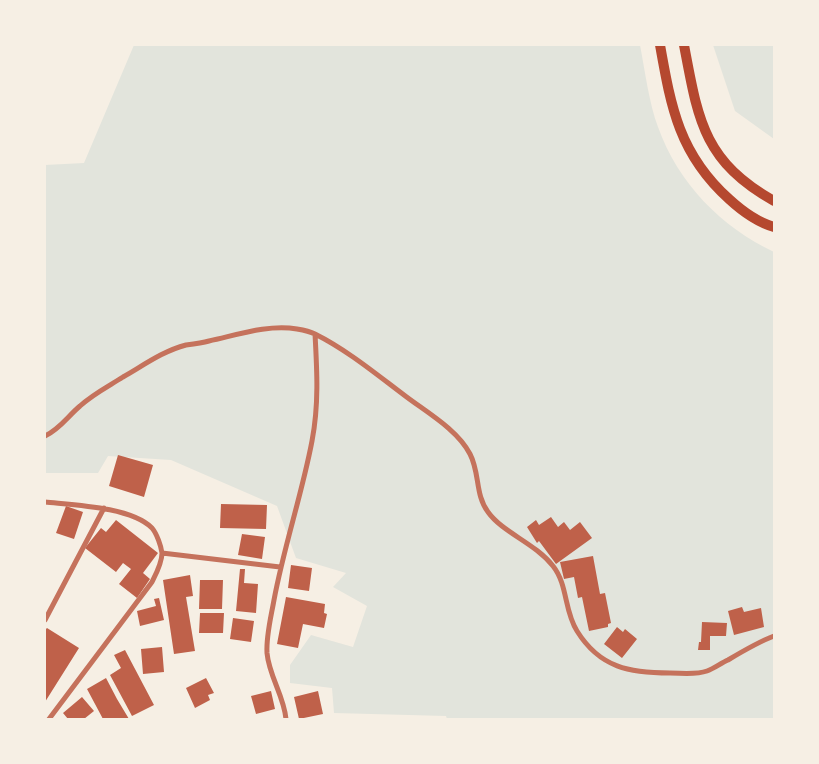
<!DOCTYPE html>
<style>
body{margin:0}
#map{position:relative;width:819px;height:764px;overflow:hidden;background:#f6efe4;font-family:"Work Sans",sans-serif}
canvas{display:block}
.frame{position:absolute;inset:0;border:46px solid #f6efe4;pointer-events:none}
</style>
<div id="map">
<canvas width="819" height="764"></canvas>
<div class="frame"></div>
</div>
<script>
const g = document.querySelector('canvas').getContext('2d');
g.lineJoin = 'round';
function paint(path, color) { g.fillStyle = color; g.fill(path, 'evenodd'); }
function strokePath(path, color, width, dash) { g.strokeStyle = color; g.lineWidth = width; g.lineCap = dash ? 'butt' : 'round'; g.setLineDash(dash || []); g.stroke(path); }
paint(new Path2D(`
 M134,45H640C645,71 649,103 658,127C678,183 721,227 774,252V719H447L446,716L334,713L332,688L290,683V665L311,635L353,647L367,606L333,587L346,573L296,558L277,506L171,460L108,456L98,473H45V165L84,163Z
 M713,45H774V139L735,111Z`), '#e2e4dc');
paint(new Path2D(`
 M118,455L153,465L144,497L109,486Z
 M221,504L267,505L266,529L220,528Z
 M66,506L83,512L74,539L56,533Z
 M551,517L558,527L564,522L570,530L580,522L592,538L556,564L539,541L537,543L527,527L536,520L539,525Z
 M116,520L158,553L143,573L150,579L137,598L119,584L131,569L123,563L116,572L85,548L101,528L106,532Z
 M242,534L265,537L262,559L238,555Z
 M593,556L600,594L605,593L611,623L608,624V627L589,631L582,597L578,598L574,577L564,579L560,562Z
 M291,565L312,568L309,591L288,588Z
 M240,569H245L244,583L258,584L256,613L236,611Z
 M190,575L193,596L186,597L195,651L174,654L163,580Z
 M200,580H223L222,609H199Z
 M286,597L325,604L324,613L327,614L324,628L303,624L298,648L277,644Z
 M159,598L164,620L140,626L137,611L156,606L154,599Z
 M742,607L744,612L761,608L764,627L734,635L728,611Z
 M200,613H224L223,633H199Z
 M233,618L254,621L251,642L230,639Z
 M702,622L727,623L726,636H710V650H698L699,642H701Z
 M617,627L623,632L625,629L637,639L622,658L604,644Z
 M47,628L79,648L45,702V630Z
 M162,647L164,672L143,674L141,649Z
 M125,650L154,705L132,716L110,675L121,668L114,655Z
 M106,678L117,699L129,719H103L87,689Z
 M206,678L214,693L208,695L210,700L195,708L186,688Z
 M271,691L275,709L256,714L251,696Z
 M318,691L323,714L299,719L294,697Z
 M82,697L94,711L84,719H68L63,713Z`), '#bf614a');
strokePath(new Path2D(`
 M45,436C60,429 68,416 80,406C93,394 109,386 123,377C144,365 163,351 186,345C194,344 202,343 209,341C237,335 268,324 297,329C303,330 309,331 315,334C347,350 376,374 404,395C426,412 457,429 470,454C480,473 475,495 488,512C503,533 535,543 553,566C568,585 564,611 577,631C600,668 630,673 670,673C682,673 696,675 707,671C715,668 721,663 728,660C743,651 758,642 774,636
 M45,502C74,505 131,507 152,528C157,534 161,546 162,553C162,563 156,574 152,582L49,719
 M162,553L280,567
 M45,620L104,508
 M286,719C284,696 269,676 267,653C266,636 271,617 274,600C284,546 302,494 312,441C319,405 317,370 315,334`), '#c5725c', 5);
strokePath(new Path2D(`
 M660,45C671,107 679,154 729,199C742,211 757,222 774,227
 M684,45C698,119 703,161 774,201`), '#b5482f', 10);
</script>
